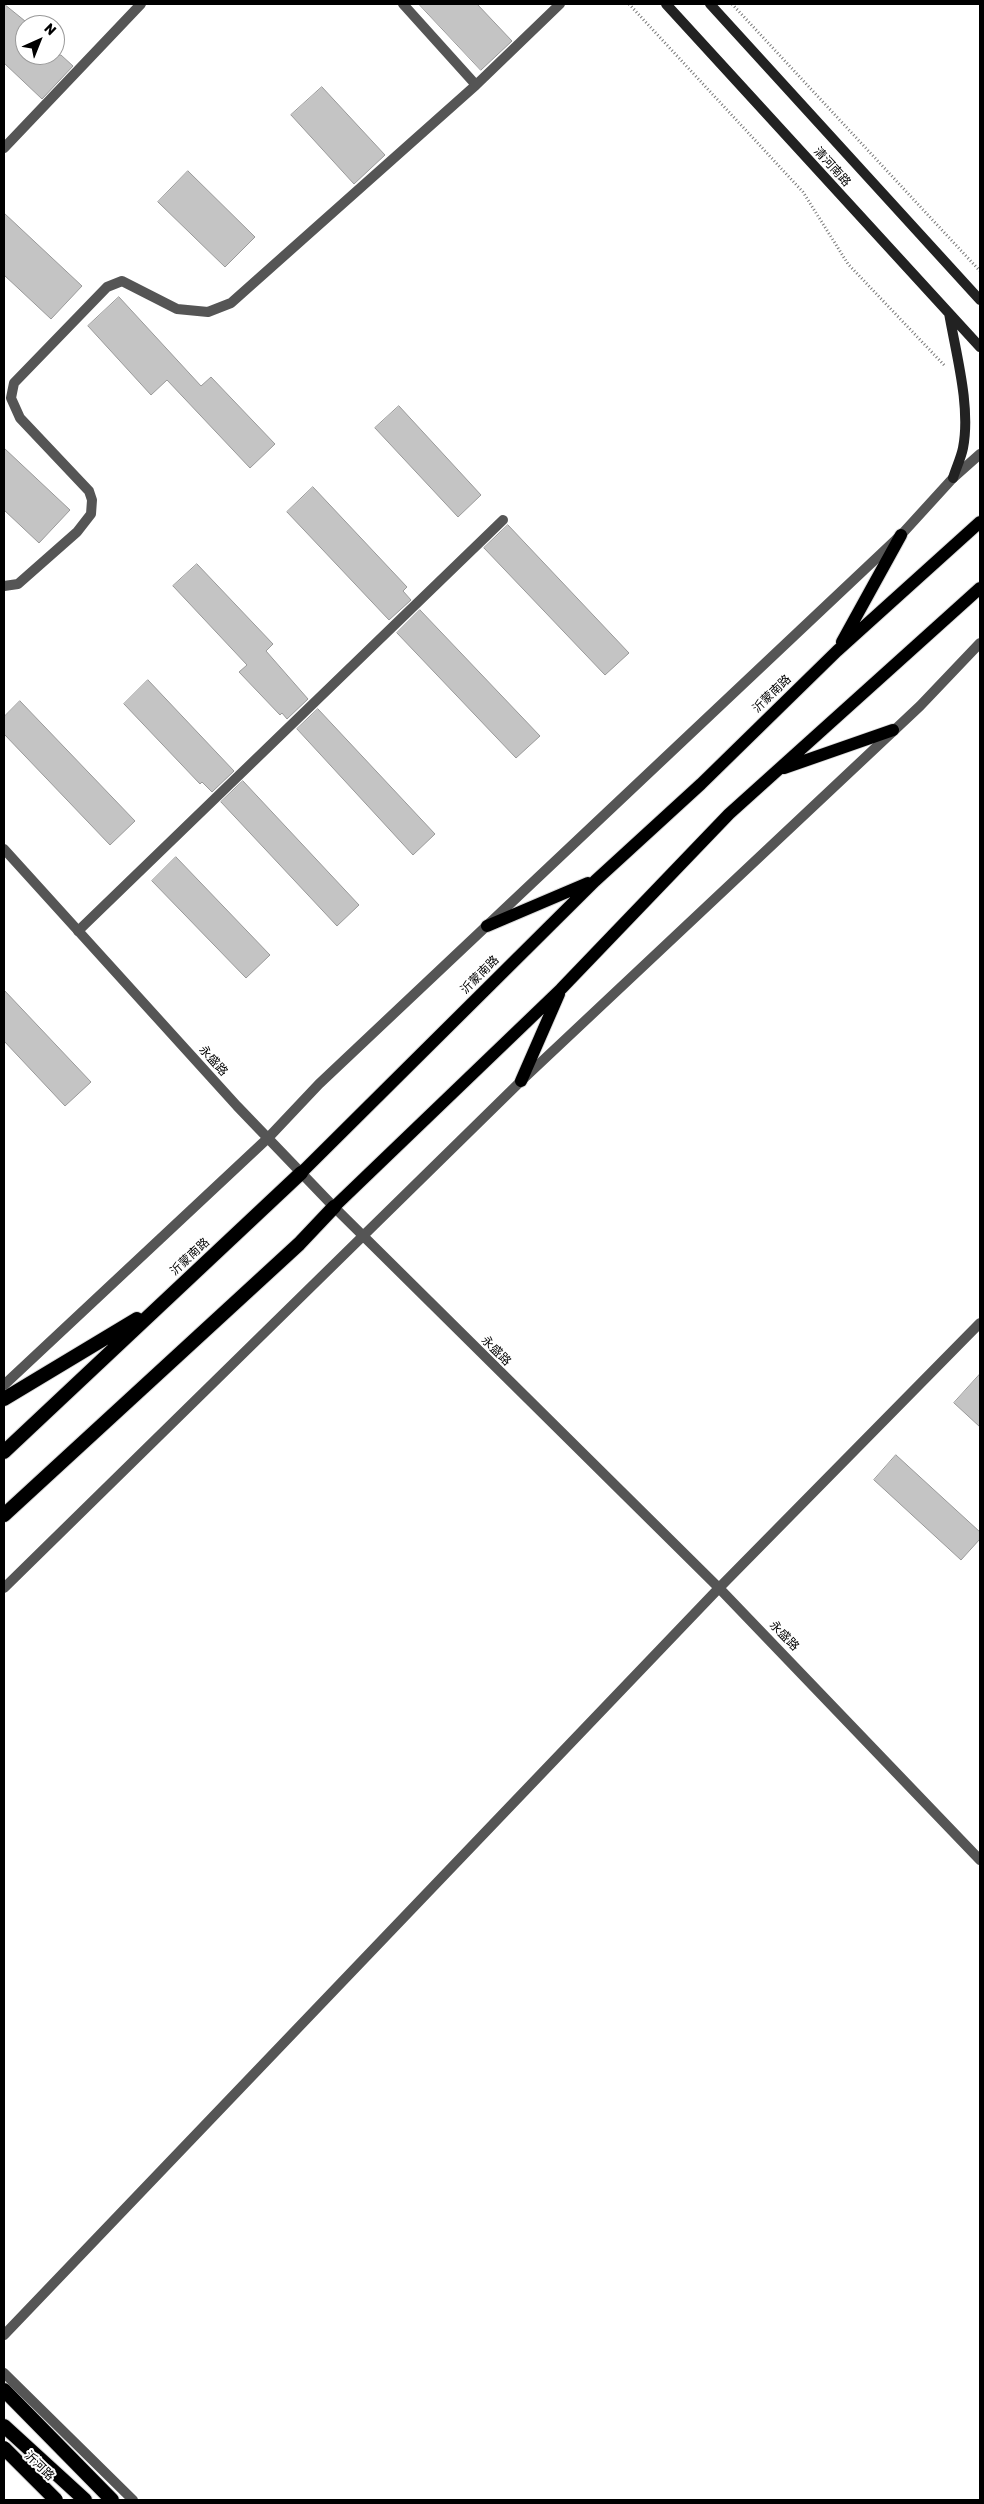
<!DOCTYPE html>
<meta charset="utf-8">
<style>
body{margin:0}
#map{position:relative;width:984px;height:2504px;overflow:hidden;background:#fff;font-family:Rubik,sans-serif}
canvas{display:block}
.frame{position:absolute;inset:0;border:5px solid #000;pointer-events:none}
.north{position:absolute;left:15px;top:15px;width:50px;height:50px;box-sizing:border-box;background:#fff;border:1px solid #999;border-radius:50%;rotate:44deg;font-size:14px;font-weight:700;line-height:20px;text-align:center;color:#000}
.north::after{content:'';display:block;margin:auto;width:18px;height:22px;background:#000;clip-path:polygon(50% 0,100% 100%,50% 72%,0 100%)}
</style>
<div id="map">
<canvas width="984" height="2504"></canvas>
<div class="frame"></div>
<div class="north">N</div>
</div>
<script>
const g = document.querySelector('canvas').getContext('2d');
g.lineJoin = 'round';
function paint(path, color) { g.fillStyle = color; g.fill(path, 'evenodd'); }
function strokePath(path, color, width, dash) { g.strokeStyle = color; g.lineWidth = width; g.lineCap = dash ? 'butt' : 'round'; g.setLineDash(dash || []); g.stroke(path); }
function label(font, color, halo, rows, align = 'center') {
  g.font = font + ' Rubik,"Noto Sans SC",sans-serif'; g.lineWidth = 4; g.setLineDash([]); g.textBaseline = 'middle'; g.strokeStyle = halo; g.fillStyle = color; for (const [text, x, y, turn = 0] of rows) {
    g.save(); g.translate(x, y); g.rotate((+turn || 0) * Math.PI / 180); g.textAlign = isNaN(turn) ? turn : align; if (halo) g.strokeText(text, 0, 0); g.fillText(text, 0, 0); g.restore();
  }
}
const building = new Path2D(`
 M4,4L25,21V55H61L73,66L42,99L4,63Z
 M419,4H477L512,41L481,70Z
 M322,87L385,155L354,184L291,115Z
 M188,171L255,237L225,267L158,202Z
 M4,213L82,286L51,319L4,275Z
 M119,297L201,386L211,377L275,444L250,468L167,380L151,395L88,326Z
 M399,406L481,495L458,517L375,428Z
 M4,448L70,510L39,543L4,510Z
 M313,487L407,587L403,591L411,600L389,620L287,512Z
 M508,525L629,653L605,675L484,548Z
 M197,564L273,644L266,651L308,699L287,719L282,713L280,715L239,672L247,665L173,586Z
 M420,610L540,736L516,758L397,633Z
 M148,680L234,771L212,792L202,782L200,784L124,704Z
 M20,701L135,821L110,845L4,734V717Z
 M318,709L435,834L413,855L297,729Z
 M243,781L359,905L337,926L221,802Z
 M176,857L270,955L246,978L152,881Z
 M4,990L91,1082L65,1106L4,1041Z
 M980,1374V1427L954,1403Z
 M896,1455L980,1532V1539L961,1560L874,1480Z`);
paint(building, '#c4c4c4');
strokePath(building, '#999', 1);
const primary = new Path2D(`
 M842,642L901,535
 M784,768L893,730
 M487,926L588,883
 M521,1081L559,994
 M301,1173L595,881L701,784L837,651L980,522
 M334,1207L561,989L729,814L980,588`);
const trunk = new Path2D(`
 M4,1399L137,1319
 M4,1452L301,1173
 M4,1515L299,1244L334,1207
 M4,2390L112,2500
 M4,2426L85,2500`);
strokePath(primary, '#dbdbdb', 14);
strokePath(trunk, '#dbdbdb', 16);
strokePath(new Path2D(`
 M629,4L803,192L848,264L945,366
 M732,4L980,271`), '#777', 3, [1, 2.5]);
strokePath(new Path2D(`
 M403,4L476,85L560,4
 M4,148L141,4
 M4,586L18,584L77,532L91,514L92,500L89,491L20,418L11,398L14,383L107,287L122,281L177,309L208,312L231,303L476,85
 M78,931L503,520`), '#555', 10);
strokePath(new Path2D(`
 M4,849L237,1106L334,1207L719,1588L980,1860
 M4,1385L268,1138L319,1084L901,535L953,478L980,454
 M4,1588L521,1081L920,706L980,643
 M4,2335L719,1588L980,1323
 M4,2373L133,2500`), '#555', 10);
strokePath(new Path2D(`
 M666,4L980,347
 M710,4L980,300
 M949,313C956,354 971,407 963,448C961,458 956,468 953,478`), '#222', 10);
strokePath(primary, '#000', 12);
strokePath(trunk, '#000', 14);
const trunkBridge = new Path2D(`
 M4,2448L56,2500`);
strokePath(trunkBridge, '#dbdbdb', 16, []);
strokePath(trunkBridge, '#000', 14);
label('12px', '#000', '#fff', [
 ["清河南路",832,167,48],
 ["沂蒙南路",772,694,-44],
 ["沂蒙南路",480,975,-45],
 ["永盛路",213,1061,48],
 ["沂蒙南路",190,1257,-43],
 ["永盛路",496,1351,45],
 ["永盛路",784,1636,46],
 ["沂河路",39,2466,44]
]);
</script>
